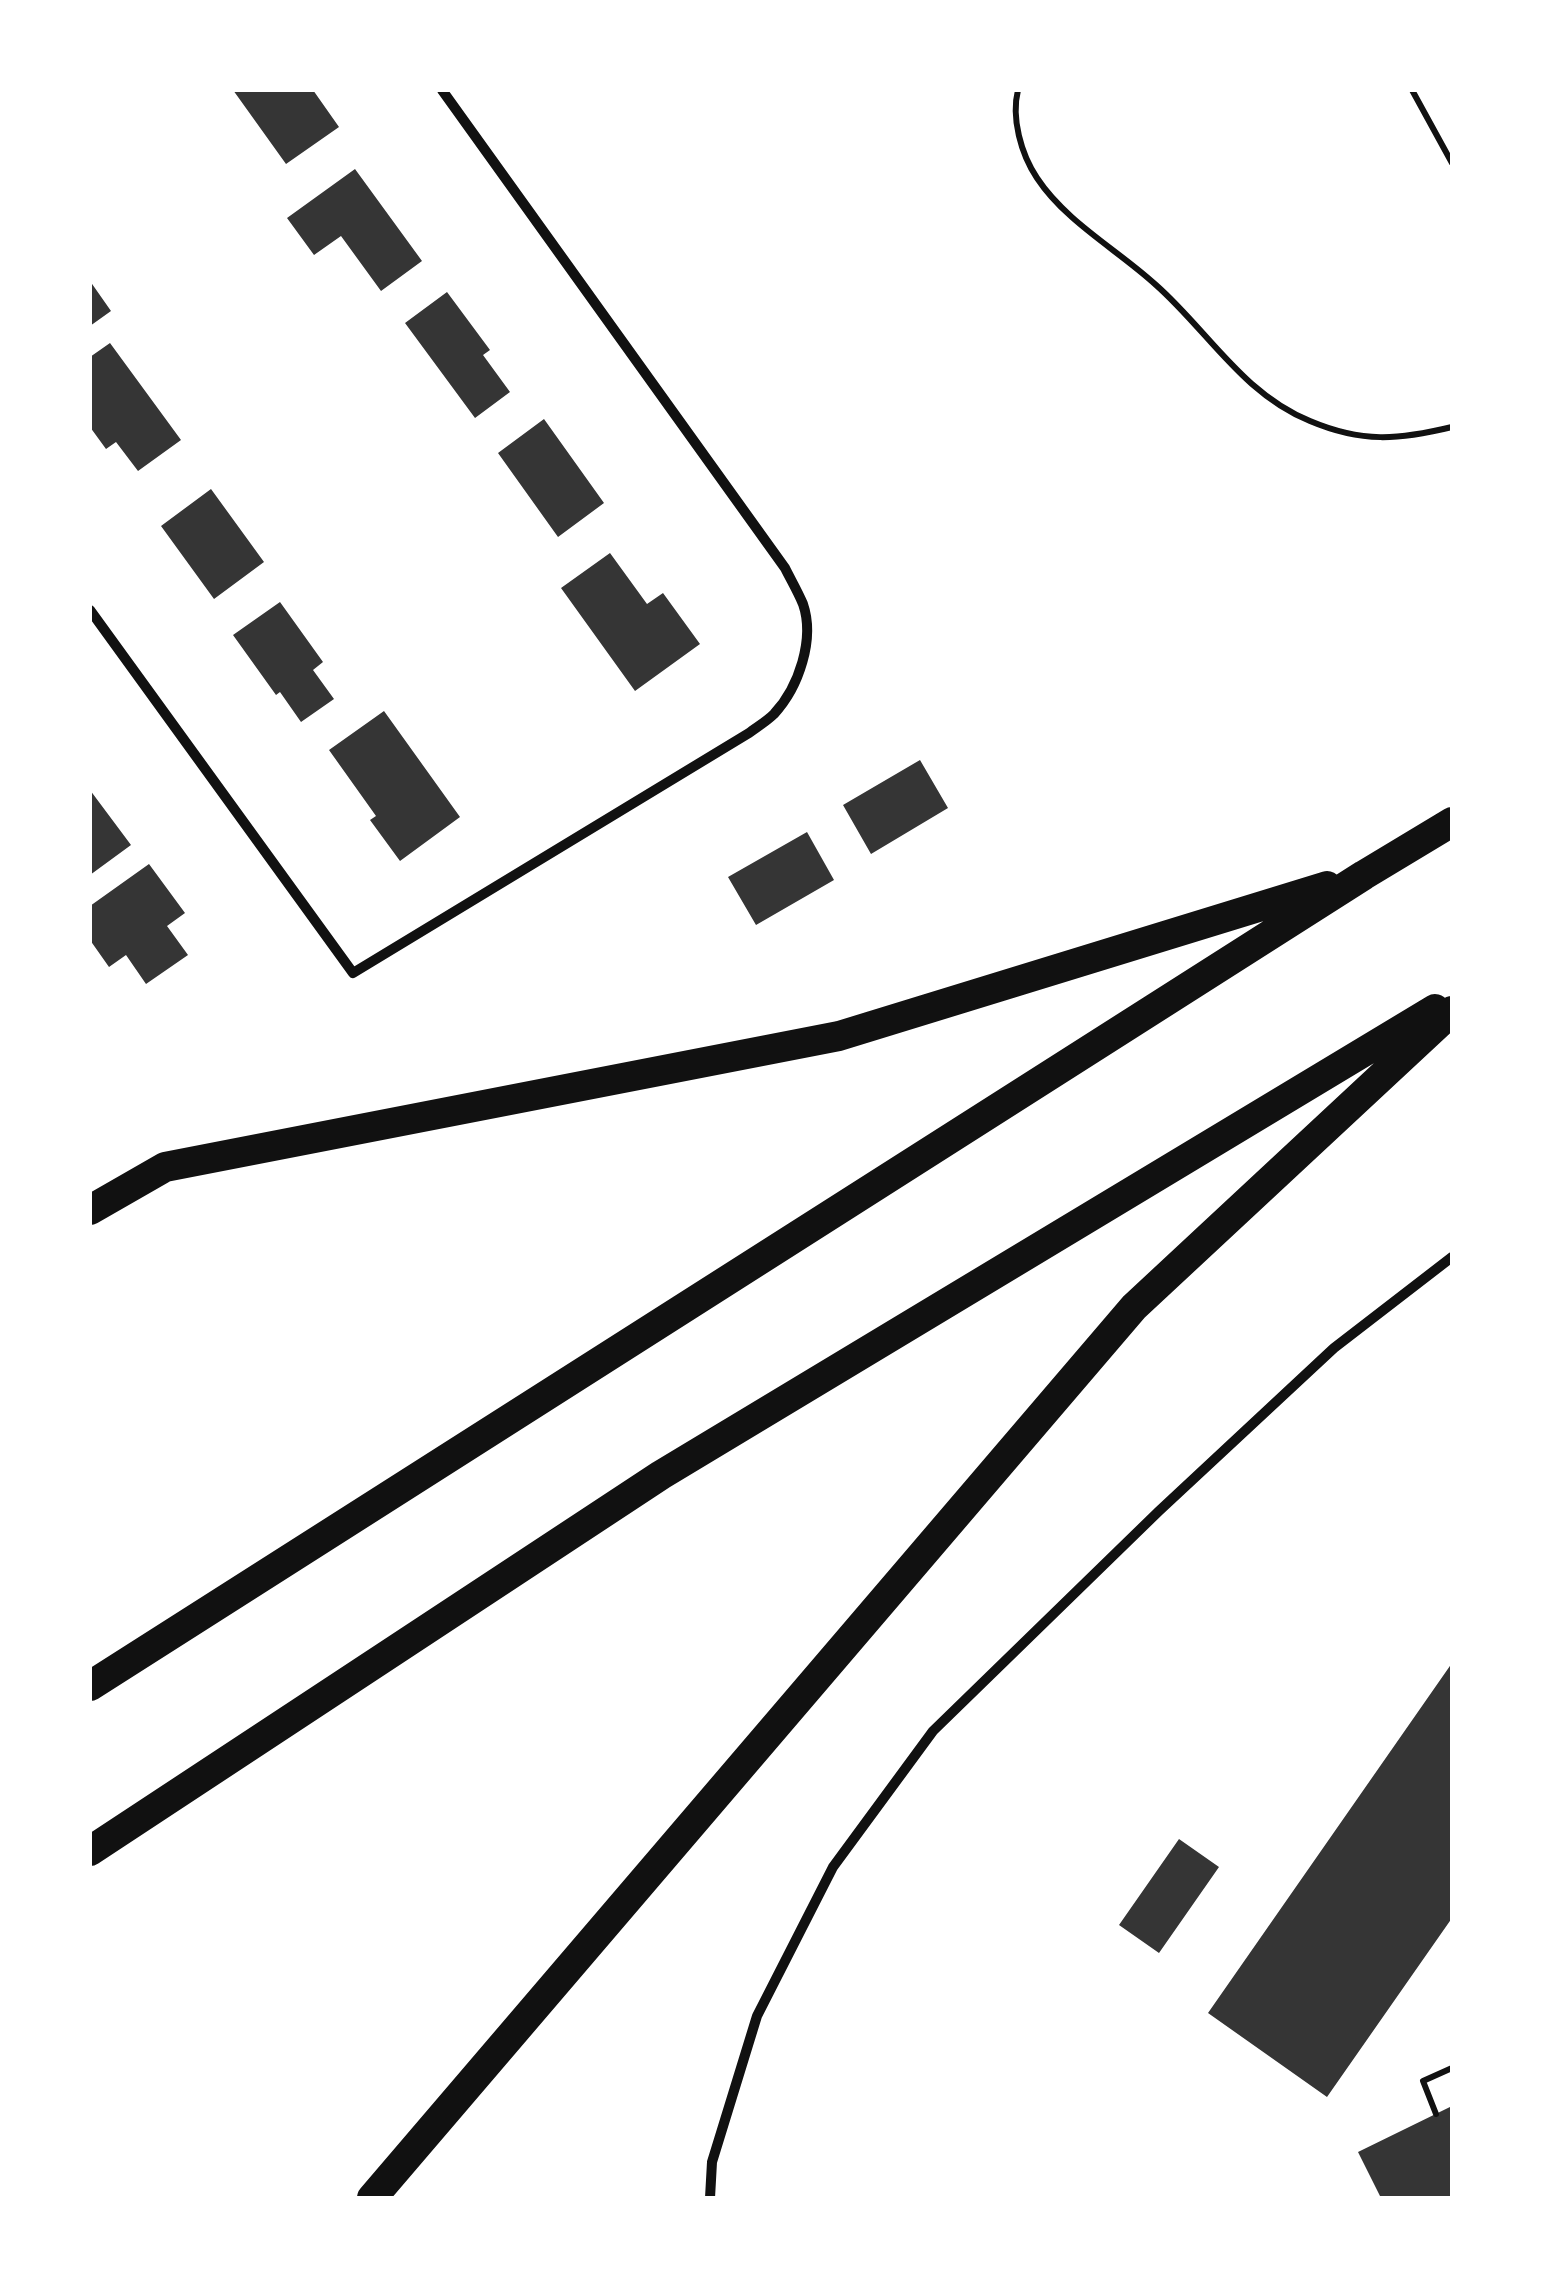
<!DOCTYPE html>
<style>
body{margin:0}
#map{position:relative;width:1542px;height:2288px;overflow:hidden;background:#fff;font-family:"Fira Sans",sans-serif}
canvas{display:block}
.frame{position:absolute;inset:0;border:92px solid #fff;pointer-events:none}
</style>
<div id="map">
<canvas width="1542" height="2288"></canvas>
<div class="frame"></div>
</div>
<script>
const g = document.querySelector('canvas').getContext('2d');
g.lineJoin = 'round';
function paint(path, color) { g.fillStyle = color; g.fill(path, 'evenodd'); }
function strokePath(path, color, width, dash) { g.strokeStyle = color; g.lineWidth = width; g.lineCap = dash ? 'butt' : 'round'; g.setLineDash(dash || []); g.stroke(path); }
paint(new Path2D(`
 M233,90H313L339,127L286,164Z
 M355,169L422,261L381,291L341,236L314,255L287,218Z
 M90,281L111,311L90,326Z
 M447,292L490,350L483,355L510,392L475,418L405,323Z
 M110,343L181,440L138,471L116,442L106,449L90,427V357Z
 M544,419L604,503L558,537L498,453Z
 M211,489L264,562L214,599L161,526Z
 M610,553L647,604L663,593L700,644L635,691L561,588Z
 M280,602L323,662L313,670L334,699L301,722L280,692L276,695L233,635Z
 M384,711L460,817L400,861L370,820L376,816L329,750Z
 M920,760L948,808L871,854L843,805Z
 M90,790L131,845L90,875Z
 M807,832L834,880L756,925L728,877Z
 M149,864L185,913L167,926L188,955L146,984L126,955L109,967L90,940V906Z
 M1452,1663V1918L1327,2097L1208,2013Z
 M1179,1839L1219,1867L1159,1953L1119,1925Z
 M1452,2106V2198H1381L1358,2152Z`), '#353535');
strokePath(new Path2D(`
 M1018,90C1011,118 1021,154 1037,178C1066,222 1118,250 1156,285C1208,331 1243,394 1310,421C1362,443 1398,440 1452,427
 M1412,90L1452,163
 M1436,2114L1423,2081L1452,2068`), '#111', 6);
strokePath(new Path2D(`
 M90,610L353,973L749,733C757,727 767,721 774,714C799,687 815,639 803,604C798,592 791,580 785,568L442,90
 M710,2198L712,2162L757,2016L833,1867L933,1731L1159,1511L1334,1348L1452,1257`), '#111', 10);
strokePath(new Path2D(`
 M90,1210L165,1167L839,1036L1327,886
 M90,1686L1364,875L1452,822
 M90,1851L661,1475L1435,1009
 M372,2198L1134,1307L1452,1011`), '#111', 30);
</script>
